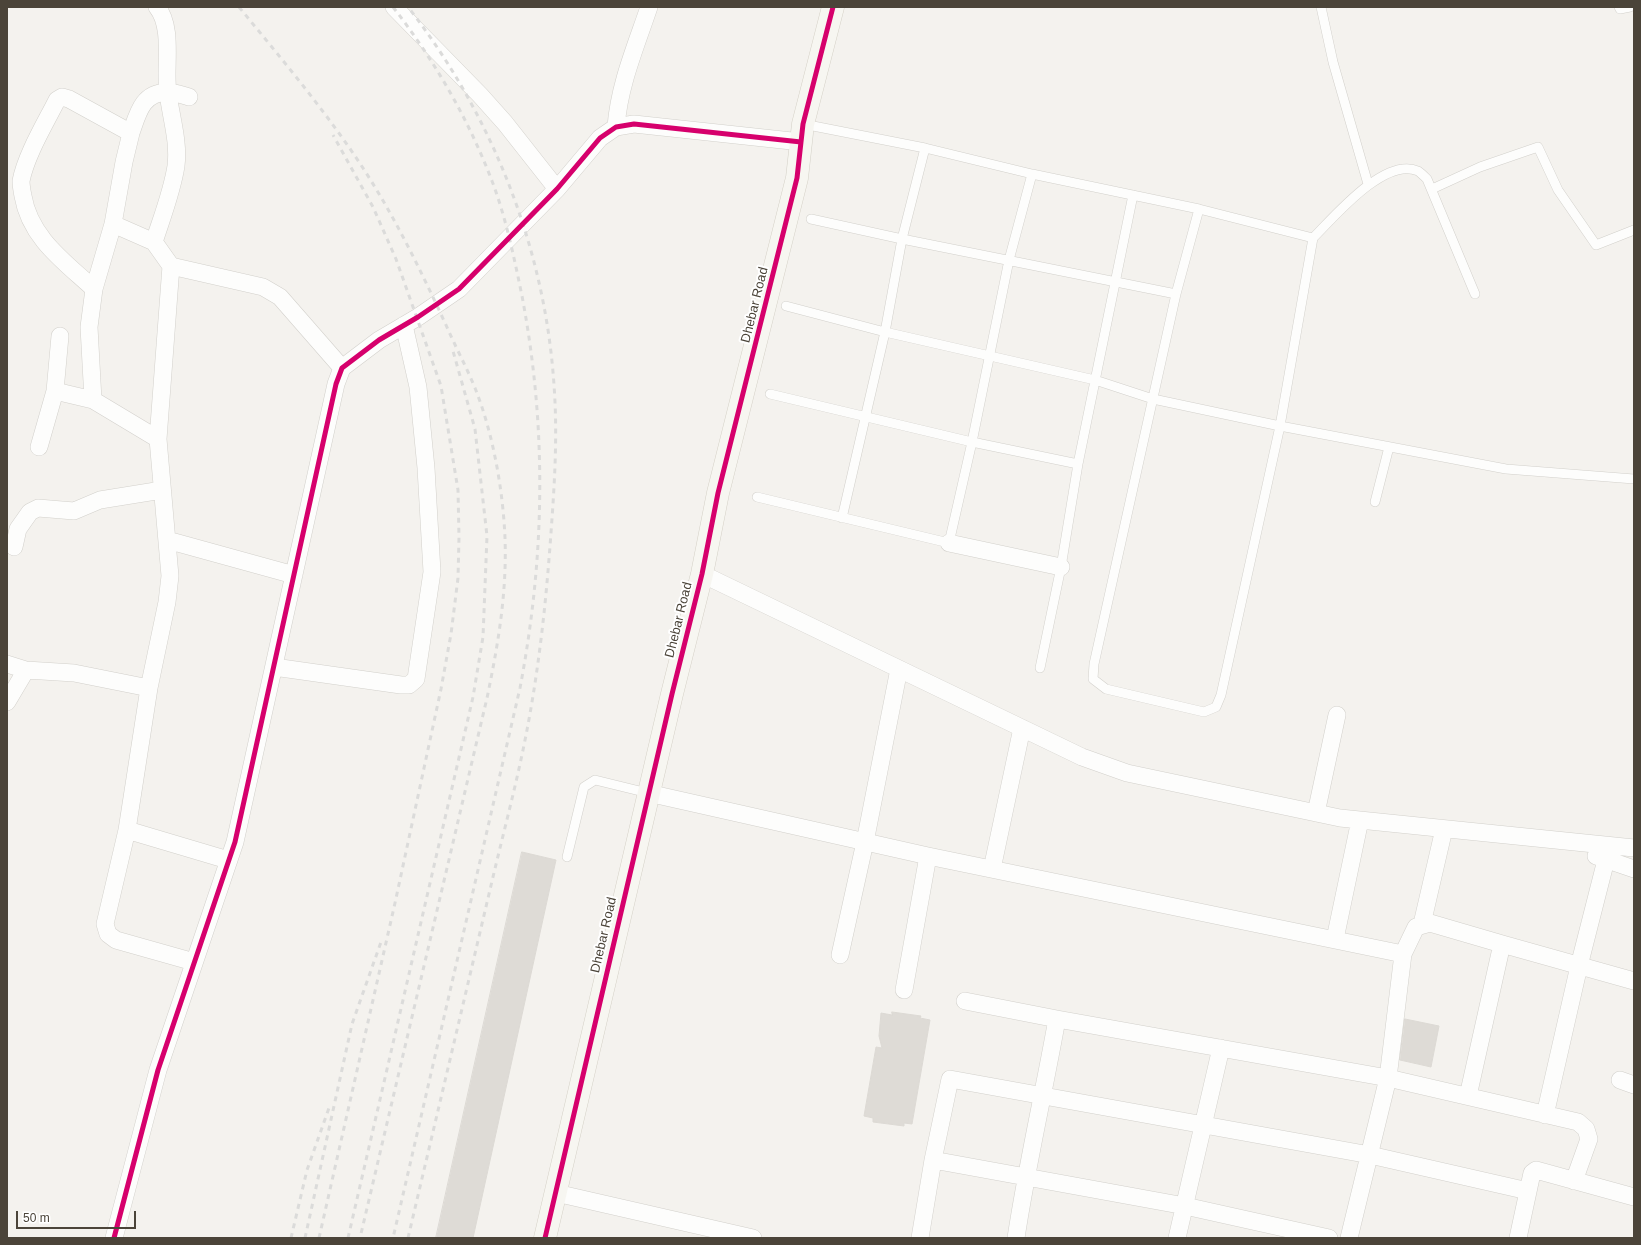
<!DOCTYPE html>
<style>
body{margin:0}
#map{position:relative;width:1641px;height:1245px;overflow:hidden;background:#f4f2ee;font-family:Arial,sans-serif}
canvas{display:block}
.frame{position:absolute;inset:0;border:8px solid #4b4439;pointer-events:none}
.scale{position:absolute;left:16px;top:1211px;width:120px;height:18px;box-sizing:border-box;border:2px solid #4b4439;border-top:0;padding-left:5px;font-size:12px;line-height:14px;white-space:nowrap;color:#4b4439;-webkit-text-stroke:3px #fff;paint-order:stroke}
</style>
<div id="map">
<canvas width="1641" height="1245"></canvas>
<div class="frame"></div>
<div class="scale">50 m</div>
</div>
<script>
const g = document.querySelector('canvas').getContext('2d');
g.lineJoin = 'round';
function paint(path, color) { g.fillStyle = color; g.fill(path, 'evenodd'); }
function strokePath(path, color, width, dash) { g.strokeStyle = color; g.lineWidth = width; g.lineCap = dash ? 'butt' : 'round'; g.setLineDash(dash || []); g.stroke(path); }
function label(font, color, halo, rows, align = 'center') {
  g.font = font + ' Arial,sans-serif'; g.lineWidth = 4; g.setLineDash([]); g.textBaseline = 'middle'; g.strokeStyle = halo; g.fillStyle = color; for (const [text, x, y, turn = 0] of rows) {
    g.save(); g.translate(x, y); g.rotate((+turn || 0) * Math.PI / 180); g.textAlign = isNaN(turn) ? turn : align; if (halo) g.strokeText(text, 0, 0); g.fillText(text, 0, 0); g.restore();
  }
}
const building = new Path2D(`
 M522,852L556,860L473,1238H436Z
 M892,1012L921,1016L920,1018L930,1020L912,1124L904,1123V1126L873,1122V1118L864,1116L876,1047L882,1048L879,1036L881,1013L892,1015Z
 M1405,1019L1439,1026L1431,1067L1400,1060Z`);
paint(building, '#dedbd6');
strokePath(building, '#dcd9d4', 1);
const lane = new Path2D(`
 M1321,7L1333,62L1368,184
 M1619,7L1620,9L1630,7
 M803,124L925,148L1032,174L1199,209L1313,238C1334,217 1385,156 1418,171C1421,173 1425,177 1427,179L1475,294
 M1432,189L1480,167L1538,147L1558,190L1596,245L1634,230
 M1199,209L1176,294L1094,664L1093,679L1106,689L1204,712L1216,707L1221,695L1280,426L1313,238
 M811,219L902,239L1176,294
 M786,306L885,332L1095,380L1153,399L1280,426L1506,469L1634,479
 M770,394L972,442L1078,464
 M757,497L949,543L972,442L1009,260L1032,174
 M1375,502L1389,447
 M842,518L885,332L902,239L925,148
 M1040,668L1061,567L1078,464L1133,195
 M567,857L584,787L595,780L648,793`);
const street = new Path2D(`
 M394,7L480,95L505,123L557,189
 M616,127C619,85 636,46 649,7
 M131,133C138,113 142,93 167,92C174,92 182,95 189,97
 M154,242C162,217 172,192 176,166C179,141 171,118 168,93C164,68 174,28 157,7
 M171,266L158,439L170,576L167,602L149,688L127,830L228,860
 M94,289C65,262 30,238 23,196C22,191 21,186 21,181C26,155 45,124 57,100L62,97L69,99L131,133L124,162L113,224
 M60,336L55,391L93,400
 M158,439L93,400L89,327L94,289L113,224L154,242L171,266L263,287L280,297L342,368
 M39,447L55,391
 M167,540L294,575
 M949,543L1061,567
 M14,547L18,529L30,512L38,508L74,511L100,500L162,490
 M702,574L1082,757L1127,773L1340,818L1634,848
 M7,664L26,670L74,673L149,688
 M274,667L401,685H409L416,679L432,572L426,468L418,387L404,325
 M7,702L26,670
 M648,793L928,856L1403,954
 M1316,813L1337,715
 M127,830L105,924L108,934L116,940L194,962
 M1596,856L1634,869
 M992,869L1022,728
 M1422,924L1444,829
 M1335,939L1360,820
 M1502,944L1634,981
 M840,955L865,842L899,669
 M904,990L928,856
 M965,1001L1057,1019
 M1620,1080L1634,1085
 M1545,1115L1579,966L1606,860
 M933,1160L1185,1206L1329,1238
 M556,1193L753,1238
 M114,1238L158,1070L235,842L336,384L342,368L379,340L418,317L459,289L557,189L600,138L616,127L634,124L801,142
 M920,1238L933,1160L950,1079L1370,1155L1528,1191
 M1016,1238C1027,1165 1044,1092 1057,1019L1388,1078L1578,1122L1586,1129L1589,1139L1574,1181
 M1177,1238L1221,1048
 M1349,1238L1388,1078L1403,954L1416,927L1430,923L1502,944L1468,1096
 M1518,1238L1532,1173L1536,1170L1634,1197`);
const secondary = new Path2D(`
 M545,1238L672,694L702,574L718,493L797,178L803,124L833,7`);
strokePath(lane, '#d2d0cb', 10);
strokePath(street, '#d2d0cb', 18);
strokePath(secondary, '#d3cfc5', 23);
strokePath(lane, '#fdfdfc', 9);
strokePath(street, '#fdfdfc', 17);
strokePath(secondary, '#f7f6f1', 22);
strokePath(new Path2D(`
 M239,7C280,57 323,108 359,162C393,213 420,269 446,325C455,346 466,366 475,388C493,433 503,490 505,538C507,593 498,645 487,698L360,1238
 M393,7C434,60 468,118 492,181C506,218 514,257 522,296C547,428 545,556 520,688L393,1238
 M291,1238L307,1170L329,1108
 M305,1238L352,1024L381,942
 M319,1238L395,903L441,689L451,634L458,578L459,537L458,490L441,386L396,259L373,207L333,135
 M348,1238L473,697L483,637L487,536L475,429L453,351
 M408,1238C435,1123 462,1009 489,894C500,846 513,798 523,750C537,683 545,614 550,546C554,492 558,439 554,385C545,248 492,115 408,7`), '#dbdbda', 3, [5, 5]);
strokePath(new Path2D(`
 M114,1238L158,1070L235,842L336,384L342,368L379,340L418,317L459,289L557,189L600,138L616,127L634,124L801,142
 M545,1238L672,694L702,574L718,493L797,178L803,124L833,7`), '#d6006c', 5);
label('13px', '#4b4439', '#fff', [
 ["Dhebar Road",755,305,-76],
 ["Dhebar Road",679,620,-76],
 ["Dhebar Road",604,935,-77]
]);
</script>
